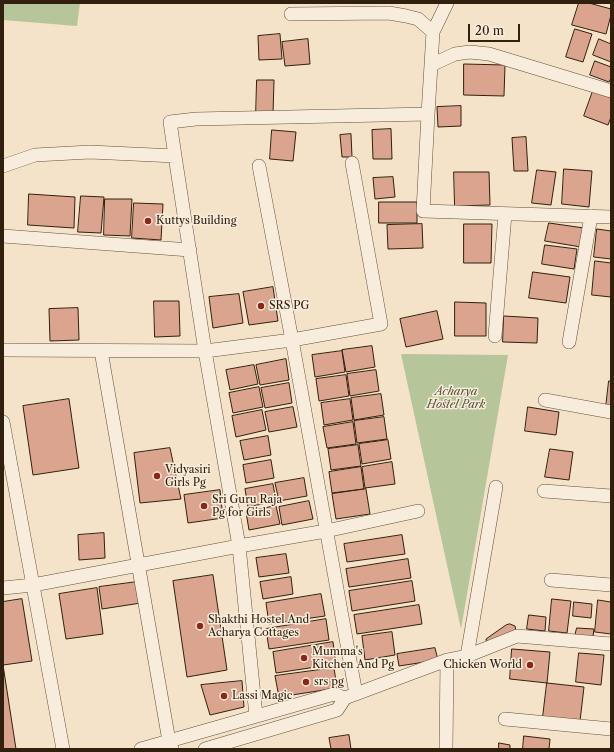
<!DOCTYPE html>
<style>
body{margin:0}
#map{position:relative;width:614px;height:752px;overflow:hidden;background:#f4e3c9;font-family:"Libre Caslon Text",serif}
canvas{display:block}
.frame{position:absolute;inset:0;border:4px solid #31200d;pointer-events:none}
.scale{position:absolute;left:468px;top:24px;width:52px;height:18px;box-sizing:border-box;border:2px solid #31200d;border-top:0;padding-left:5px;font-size:12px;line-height:14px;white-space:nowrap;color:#31200d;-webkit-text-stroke:3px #f8eddc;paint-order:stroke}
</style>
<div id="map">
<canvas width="614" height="752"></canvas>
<div class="frame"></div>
<div class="scale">20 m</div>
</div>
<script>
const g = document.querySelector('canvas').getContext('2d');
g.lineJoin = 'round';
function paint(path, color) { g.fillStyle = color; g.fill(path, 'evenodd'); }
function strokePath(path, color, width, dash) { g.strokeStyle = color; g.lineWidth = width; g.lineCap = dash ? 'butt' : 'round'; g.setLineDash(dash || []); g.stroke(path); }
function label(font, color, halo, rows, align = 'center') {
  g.font = font + ' "Libre Caslon Text",serif'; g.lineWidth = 3; g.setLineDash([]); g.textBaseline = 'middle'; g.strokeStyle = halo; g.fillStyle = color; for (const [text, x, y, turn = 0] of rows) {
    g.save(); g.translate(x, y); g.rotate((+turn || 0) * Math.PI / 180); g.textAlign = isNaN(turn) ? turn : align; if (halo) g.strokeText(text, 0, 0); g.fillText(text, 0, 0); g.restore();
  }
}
paint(new Path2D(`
 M3,3H80L77,26L3,20Z
 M401,354L508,355L461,629Z`), '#b6c59a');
const building = new Path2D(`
 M579,3H589L611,9V15L606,34L572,25Z
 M575,29L592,34L583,62L566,57Z
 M280,34L282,59L259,60L258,36Z
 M308,39L310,64L285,66L282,42Z
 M599,39L611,44V62L593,55Z
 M595,61L611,67V78L609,82L590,75Z
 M464,64L505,65L504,96L464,95Z
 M257,80H274L273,115H256Z
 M593,91L611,98V117L608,125L584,116Z
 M461,106V126L438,127L437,107Z
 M391,129L392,159H373L372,130Z
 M272,130L296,132L293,161L270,159Z
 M351,134L352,157H342L340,135Z
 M526,137L528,171H514L512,138Z
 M564,169L592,171L589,207L562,204Z
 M537,170L556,172L551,205L532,203Z
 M454,172H489L490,205L455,206Z
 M393,177L395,197L375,199L373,178Z
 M29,194L75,197L74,228L28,225Z
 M81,196L104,197L101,233L78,232Z
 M105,199H132L130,236L104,235Z
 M379,202H417V223H379Z
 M134,203L163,204L161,240L132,238Z
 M549,223L584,228L581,247L545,241Z
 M422,224L423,248L388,249L387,225Z
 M464,224H492L491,263H464Z
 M597,229L611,231V259L594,257Z
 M545,245L577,249L574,269L542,264Z
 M595,261L611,263V297L592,295Z
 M533,272L570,277L566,303L529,298Z
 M273,287L278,321L249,325L243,292Z
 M239,294L243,323L213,328L209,297Z
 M154,301H179L180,336L155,337Z
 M455,302L486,303V336H455Z
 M78,308L79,340L50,341L49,309Z
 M437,311L443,339L406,347L400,319Z
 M504,316L538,318L537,343L503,342Z
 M372,346L375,367L346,372L342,350Z
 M342,351L345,372L315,377L312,355Z
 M286,359L289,380L260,385L256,365Z
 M254,365L258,384L230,390L226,370Z
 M376,370L379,391L350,396L347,374Z
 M346,375L349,396L319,401L316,379Z
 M609,381H611V408L606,407Z
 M289,383L292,403L265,408L261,388Z
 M259,387L263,407L233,413L229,393Z
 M381,394L384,415L354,420L351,398Z
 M69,399L79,468L33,475L23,406Z
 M350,399L353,420L324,425L321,403Z
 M293,407L297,427L269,432L265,412Z
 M528,407L559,412L556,435L525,431Z
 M262,410L266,430L236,437L232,416Z
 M384,417L387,439L357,443L354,421Z
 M353,422L356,444L327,448L323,427Z
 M268,436L271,455L244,460L240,441Z
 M388,440L391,459L362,464L359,444Z
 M358,445L361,466L331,470L328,449Z
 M170,448L181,499L140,503L134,453Z
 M550,449L573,452L569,480L545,477Z
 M271,460L274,478L246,483L243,465Z
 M392,462L395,484L365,488L362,467Z
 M361,467L364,489L332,493L329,472Z
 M304,478L307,496L279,501L275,483Z
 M273,484L276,501L248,507L245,489Z
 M366,489L370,514L336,519L332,494Z
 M220,490L223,518L188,523L184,495Z
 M309,501L313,519L282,525L279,507Z
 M276,506L280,524L249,530L246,512Z
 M104,533L105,558L79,560L78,535Z
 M402,535L405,554L347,562L344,544Z
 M286,554L289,573L259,577L256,558Z
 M408,559L411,578L349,587L346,569Z
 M213,575L227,670L187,677L173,581Z
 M291,577L293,594L263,599L260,582Z
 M412,581L415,601L352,611L349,591Z
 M137,582L141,603L102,609L99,587Z
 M97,588L103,634L66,639L59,594Z
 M321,594L325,616L269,624L266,603Z
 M22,599L32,661L3,665L16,749H3V602Z
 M552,599L571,601L567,633L549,631Z
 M598,600L611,602V634L595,632Z
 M574,602L592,604L591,618L573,616Z
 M419,605L422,624L357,634L354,615Z
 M529,615L546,617L545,631L527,629Z
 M326,619L329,640L269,649L266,629Z
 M510,624L515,626L517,636L487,645L486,639L506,625Z
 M577,628L594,629L593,637L575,636Z
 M392,632L395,655L365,660L362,636Z
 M333,642L336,664L276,673L273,652Z
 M435,648L438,660L399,666L397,654Z
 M512,649L550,652L547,683L510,679Z
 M579,653L604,655L601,685L576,682Z
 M334,668L337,688L279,697L275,676Z
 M242,681L244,707L210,715L201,685Z
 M547,683L584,687L580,721L543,717Z
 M349,735L351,749H331L329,738Z
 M524,736L550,739L549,749H523Z
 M499,743L510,745V749H499Z`);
paint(building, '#dba48e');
strokePath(building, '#31200d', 1);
const minor = new Path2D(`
 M447,3L433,32L428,114L423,211L611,217
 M291,14L389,13L406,16L418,19L433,32
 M431,65L455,54L470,52L489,54L611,91
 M175,156L205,351L239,546L256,716
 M3,166L35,155L90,152L175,156L170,122L196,119L428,114
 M259,166L292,340L356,694
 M3,236L190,250
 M495,336L505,214
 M569,342L591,216
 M3,350L205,351L292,340L381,324L352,163
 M101,351L169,741L172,749
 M545,400L611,412
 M3,422L63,749
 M544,491L611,496
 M551,580L611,585
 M3,588L33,585L239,546L326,531L418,511
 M467,656L496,487
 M505,719L611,729
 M141,749L334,694L345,698
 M205,749L337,710L345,698L447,660L467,656L517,636L611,644
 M446,749L447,660`);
strokePath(minor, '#62513c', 14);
strokePath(minor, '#f8eddc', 13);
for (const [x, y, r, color] of [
 [148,221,4,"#8f2418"],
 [261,306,4,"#8f2418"],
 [157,476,4,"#8f2418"],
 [204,506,4,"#8f2418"],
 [200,626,4,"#8f2418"],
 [304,658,4,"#8f2418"],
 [530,665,4,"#8f2418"],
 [306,682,4,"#8f2418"],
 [224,696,4,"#8f2418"]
]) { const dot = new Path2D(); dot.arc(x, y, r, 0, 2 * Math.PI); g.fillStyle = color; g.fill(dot); strokePath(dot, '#f8eddc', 1.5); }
label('11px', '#31200d', '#f8eddc', [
 ["Kuttys Building",156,221],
 ["SRS PG",269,306],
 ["Vidyasiri",165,470],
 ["Girls Pg",165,483],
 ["Sri Guru Raja",212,500],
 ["Pg for Girls",212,513],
 ["Shakthi Hostel And",208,620],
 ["Acharya Cottages",208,633],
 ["Mumma's",312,652],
 ["Kitchen And Pg",312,665],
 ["Chicken World",522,665,"right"],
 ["srs pg",314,682],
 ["Lassi Magic",232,696]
], 'left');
label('italic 11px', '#595237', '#f8eddc', [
 ["Acharya",456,392],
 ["Hostel Park",456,405]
]);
</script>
